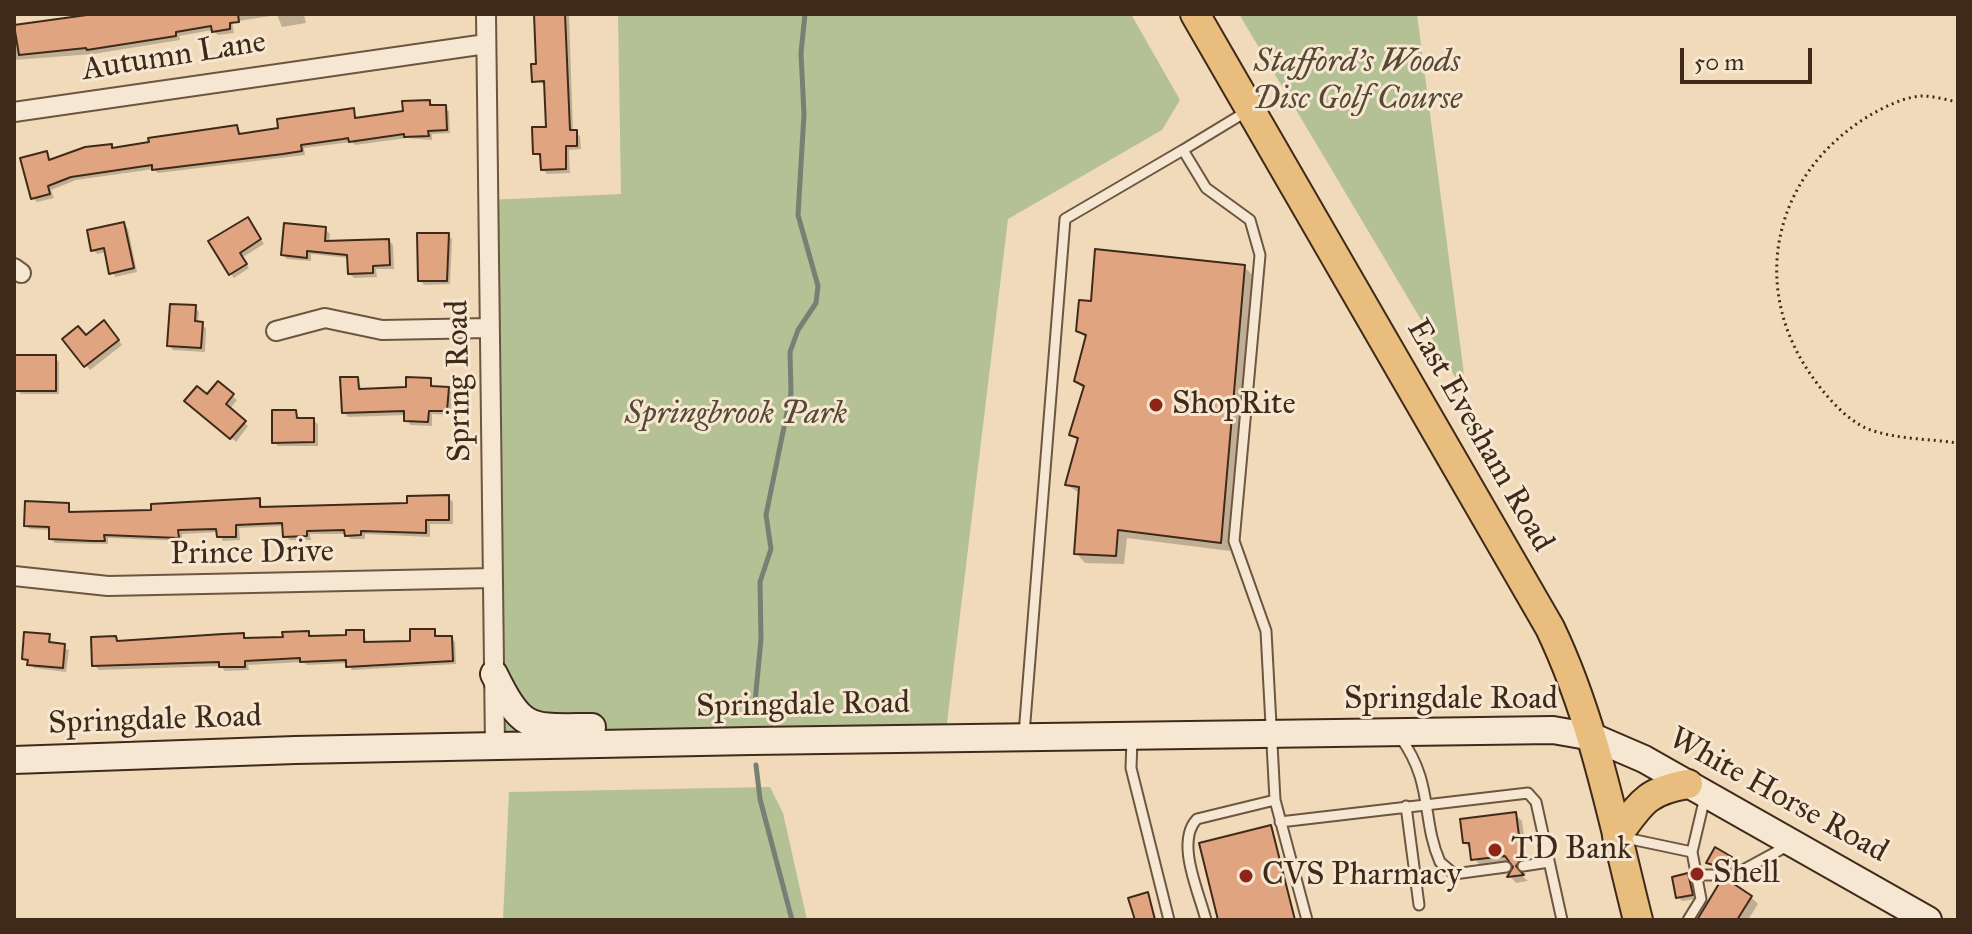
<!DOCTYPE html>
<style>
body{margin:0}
#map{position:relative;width:1972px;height:934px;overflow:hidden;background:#f1daba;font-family:"IM FELL Great Primer",serif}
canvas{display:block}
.frame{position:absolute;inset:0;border:16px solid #3f2a19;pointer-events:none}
.scale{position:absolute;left:1680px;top:48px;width:132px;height:36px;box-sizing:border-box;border:4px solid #3f2a19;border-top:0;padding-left:10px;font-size:24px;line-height:28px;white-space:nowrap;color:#3f2a19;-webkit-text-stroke:6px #f6e7d2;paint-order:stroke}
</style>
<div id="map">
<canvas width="1972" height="934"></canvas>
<div class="frame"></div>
<div class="scale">50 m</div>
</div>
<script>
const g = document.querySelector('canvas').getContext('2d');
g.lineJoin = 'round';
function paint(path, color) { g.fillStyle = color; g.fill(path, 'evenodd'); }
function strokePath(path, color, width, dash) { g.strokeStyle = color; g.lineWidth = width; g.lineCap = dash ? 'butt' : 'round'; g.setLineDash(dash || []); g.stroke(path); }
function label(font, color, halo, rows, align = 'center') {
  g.font = font + ' "IM FELL Great Primer",serif'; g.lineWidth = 6; g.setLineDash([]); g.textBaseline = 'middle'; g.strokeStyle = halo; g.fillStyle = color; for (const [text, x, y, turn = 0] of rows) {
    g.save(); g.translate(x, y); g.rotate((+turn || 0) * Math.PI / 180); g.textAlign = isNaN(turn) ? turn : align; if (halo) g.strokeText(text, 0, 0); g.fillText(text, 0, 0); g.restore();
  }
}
paint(new Path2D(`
 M618,14H1131L1180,100L1162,130L1008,219L945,739L495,746L488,200L621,194Z
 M1239,14H1417L1467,397Z
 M770,787L783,813L807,920H503L509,792Z`), '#b4c194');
paint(new Path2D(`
 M105,14H308L304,15L306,23L282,27L277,15L232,22L234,33L218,35L213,30L179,36L180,40L93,54L14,60V32Z
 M536,14H569L573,132L580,136L581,149L569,150L570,173L547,174L543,169L542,158L535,153L548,129L547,85L534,81L538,66Z
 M429,102L449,111L450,133L432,134V140L407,138L355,145L352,142L304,148L305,155L158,173L154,169L76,180L51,190L54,198L37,202L33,198L47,153L52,161L111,146L115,149L237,127L242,135L281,130L353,111L358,119L405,112Z
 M124,224L128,229L137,272L115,277L106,252L97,254L93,250Z
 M251,224L264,244L243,257L249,268L234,278L230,273Z
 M325,229L330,234L329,243L389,241L393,245L394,269H376L377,277L354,278L349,273V258L311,254V261L287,259L283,255Z
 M448,235L452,239L450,284L424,285L420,280Z
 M1244,267L1254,276L1230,551L1127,538L1124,564L1085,563L1076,553L1081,494L1067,485L1079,442L1071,434L1085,390L1076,381L1087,339L1078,330L1093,304Z
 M195,307L199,312L198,324L206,328L205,352L173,350L169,345Z
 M108,327L122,345L90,370L65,339L86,337Z
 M55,357L59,362V394H21L16,390Z
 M358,379L362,391L408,389L430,380L435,388L448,389L452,393L451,415L432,414V426L410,425L406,415L348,417L344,412Z
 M219,384L237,400L229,410L248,426L236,442L191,405L208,397Z
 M296,412L300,420H313L318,424V446H278L274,442Z
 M448,497L453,502V524H430V537L365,534V539H351L345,534H310L311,540H289L284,526L239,528L240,540L223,541L218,532L182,534V541L108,538V544L55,543L51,538V530L30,529L26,525L68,505L72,514L154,512L259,500L264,509L409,505Z
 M434,631L439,638H451L455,642L456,664L352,670L348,663L307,665L303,662L248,665L249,670L225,671L220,666L99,670L94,665L116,638L121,643L243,635L248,640L285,639L309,633L314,638L348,637L363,632L368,644L412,643Z
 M49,636L53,645L69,650L66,672L34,668L24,658Z
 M1515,814L1522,821L1528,866L1521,875L1528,881L1516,883L1510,876L1516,867L1512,862L1480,866L1465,842Z
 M1731,859L1735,863L1731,871L1709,863Z
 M1688,876L1696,899L1682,901L1678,897Z
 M1147,895L1157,920H1136Z
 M1751,897L1758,904L1748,920H1699Z`), '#0003');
strokePath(new Path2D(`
 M754,713L761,639L760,582L771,549L766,515L791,393L790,352L798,330L816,303L818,286L798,215L804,114L801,53L805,14
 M756,765L760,799L792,920`), '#768075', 5);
const building = new Path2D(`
 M94,14H238L239,22L230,23V29L212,32L211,26L176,32V36L87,50L86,48L19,55L14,25Z
 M534,14H565L570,130H577V146H566V169L541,170L540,154H533L532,127H546L544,81L532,82L531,64H536Z
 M430,100V105H446L447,130L428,131L429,136L404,137V134L349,142L348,138L343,139L301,145L302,151L283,154L152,170V165L71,177L48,186L50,194L31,199L20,158L47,151L49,160L85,147L112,144V148L149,142L148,138L237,125L239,134L278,128L277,119L354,108L355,118L403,111L402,101Z
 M248,217L261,239L240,253L247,264L229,275L208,241Z
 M124,222L134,268L109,274L104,248L91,251L87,230Z
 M284,223L326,227L325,241L389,239L390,265L373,266V273L348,274L347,255L307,251V258L281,255Z
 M417,233H449L447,281H418Z
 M1095,249L1245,265L1221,543L1118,530L1116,556L1074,554L1079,487L1065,485L1078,438L1069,435L1084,386L1074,381L1086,335L1076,331L1079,300L1091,301Z
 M170,304L196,305L195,321L203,322L201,348L167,346Z
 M104,320L119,340L84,367L62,339L78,326L86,335Z
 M14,355H56V391H14Z
 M340,377H358L359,389L406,387V377L431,378V386L449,387L447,411H429L428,422L404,421V411L342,413Z
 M218,381L234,394L226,404L246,421L230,439L184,401L197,386L207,394Z
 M272,410H296L297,418H314V442L272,443Z
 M449,495V520H426V533L361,531V535L345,536L344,530L307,531V536L283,537L282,523L236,525V537H217L216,529L178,530L179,538L104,535L105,541H92L49,539V527L24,526L25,501L69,503V512L151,510V504L260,498V507L407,503V496Z
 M410,629H435V636H452L453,661L346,667V660L300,662V658L245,661V667H219V662L92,666L91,637L116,636L117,641L223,634L244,633V638L283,637L282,632L309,631V636L346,635V630H364V642L410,641Z
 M24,632L50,634L49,642L65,644L63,668L27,665L28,660L22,659Z
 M1516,812L1522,859L1516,866L1524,875L1507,877L1513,867L1505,856L1471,860L1469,843H1463L1460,819Z
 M1271,825L1295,920H1218L1199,843Z
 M1715,847L1732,857L1726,868L1706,863Z
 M1688,873L1693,895L1676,898L1672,877Z
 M1720,882H1731L1752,896L1737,920H1697Z
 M1148,892L1155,920H1135L1128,898Z`);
paint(building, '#e1a481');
strokePath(building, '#3f2a19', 2);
const lane = new Path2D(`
 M1249,110L1183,150L1206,188L1250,220L1260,255L1234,541L1266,631L1275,800L1307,920
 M1024,734L1065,219L1183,150
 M1400,737C1434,783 1421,819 1440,862L1454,874L1506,867
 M1132,739L1131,768L1169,920
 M1406,806L1419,905
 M1280,822L1528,793L1536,802L1562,920
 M1621,837L1692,852L1701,899L1688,920
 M1692,852L1705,797
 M1523,866L1549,862
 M1696,875H1734L1789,845
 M1206,920C1199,892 1175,842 1197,819L1275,800`);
const street = new Path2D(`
 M486,14L495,746
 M14,112L486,44
 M14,268L21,273
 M276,331L325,318L382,330L489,328
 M14,576L108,586L492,578`);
const secondary = new Path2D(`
 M494,674C523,733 530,727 592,727
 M14,760L295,750L751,741L1553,730L1593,737L1644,759L1928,920`);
const primary = new Path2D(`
 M1195,14L1550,628C1594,720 1613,821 1638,920
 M1617,836C1641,803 1646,791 1688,784`);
strokePath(lane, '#6c5641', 13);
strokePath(street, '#6c5641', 22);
strokePath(secondary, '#3f2a19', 30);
strokePath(primary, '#3f2a19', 32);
strokePath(new Path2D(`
 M1958,102C1947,100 1934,96 1922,96C1899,97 1868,115 1851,128C1770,189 1753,292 1811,375C1824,394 1846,420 1868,429C1894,439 1930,439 1958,443`), '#3f2a19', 3, [2, 4]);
strokePath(lane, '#f6e7d2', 9);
strokePath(street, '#f6e7d2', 18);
strokePath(secondary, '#f6e7d2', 26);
strokePath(primary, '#e8bd7d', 28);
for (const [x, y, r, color] of [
 [1156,405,8,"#8f2418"],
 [1495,850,8,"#8f2418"],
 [1697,874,8,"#8f2418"],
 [1246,876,8,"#8f2418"]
]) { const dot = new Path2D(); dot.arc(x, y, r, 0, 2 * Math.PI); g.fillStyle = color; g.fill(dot); strokePath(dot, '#f6e7d2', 3); }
label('32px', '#3f2a19', '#f6e7d2', [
 ["Autumn Lane",174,57,-9],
 ["Spring Road",460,381,-91],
 ["East Evesham Road",1479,436,60],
 ["Prince Drive",252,554,-1],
 ["Springdale Road",1451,700],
 ["Springdale Road",803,706,-1],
 ["Springdale Road",155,721,-2],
 ["White Horse Road",1778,796,29]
]);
label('italic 32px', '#564832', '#f6e7d2', [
 ["Stafford's Woods",1357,63],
 ["Disc Golf Course",1357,100],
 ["Springbrook Park",736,415]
]);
label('32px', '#3f2a19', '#f6e7d2', [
 ["ShopRite",1172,405],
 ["TD Bank",1511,850],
 ["Shell",1713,874],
 ["CVS Pharmacy",1262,876]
], 'left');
</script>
